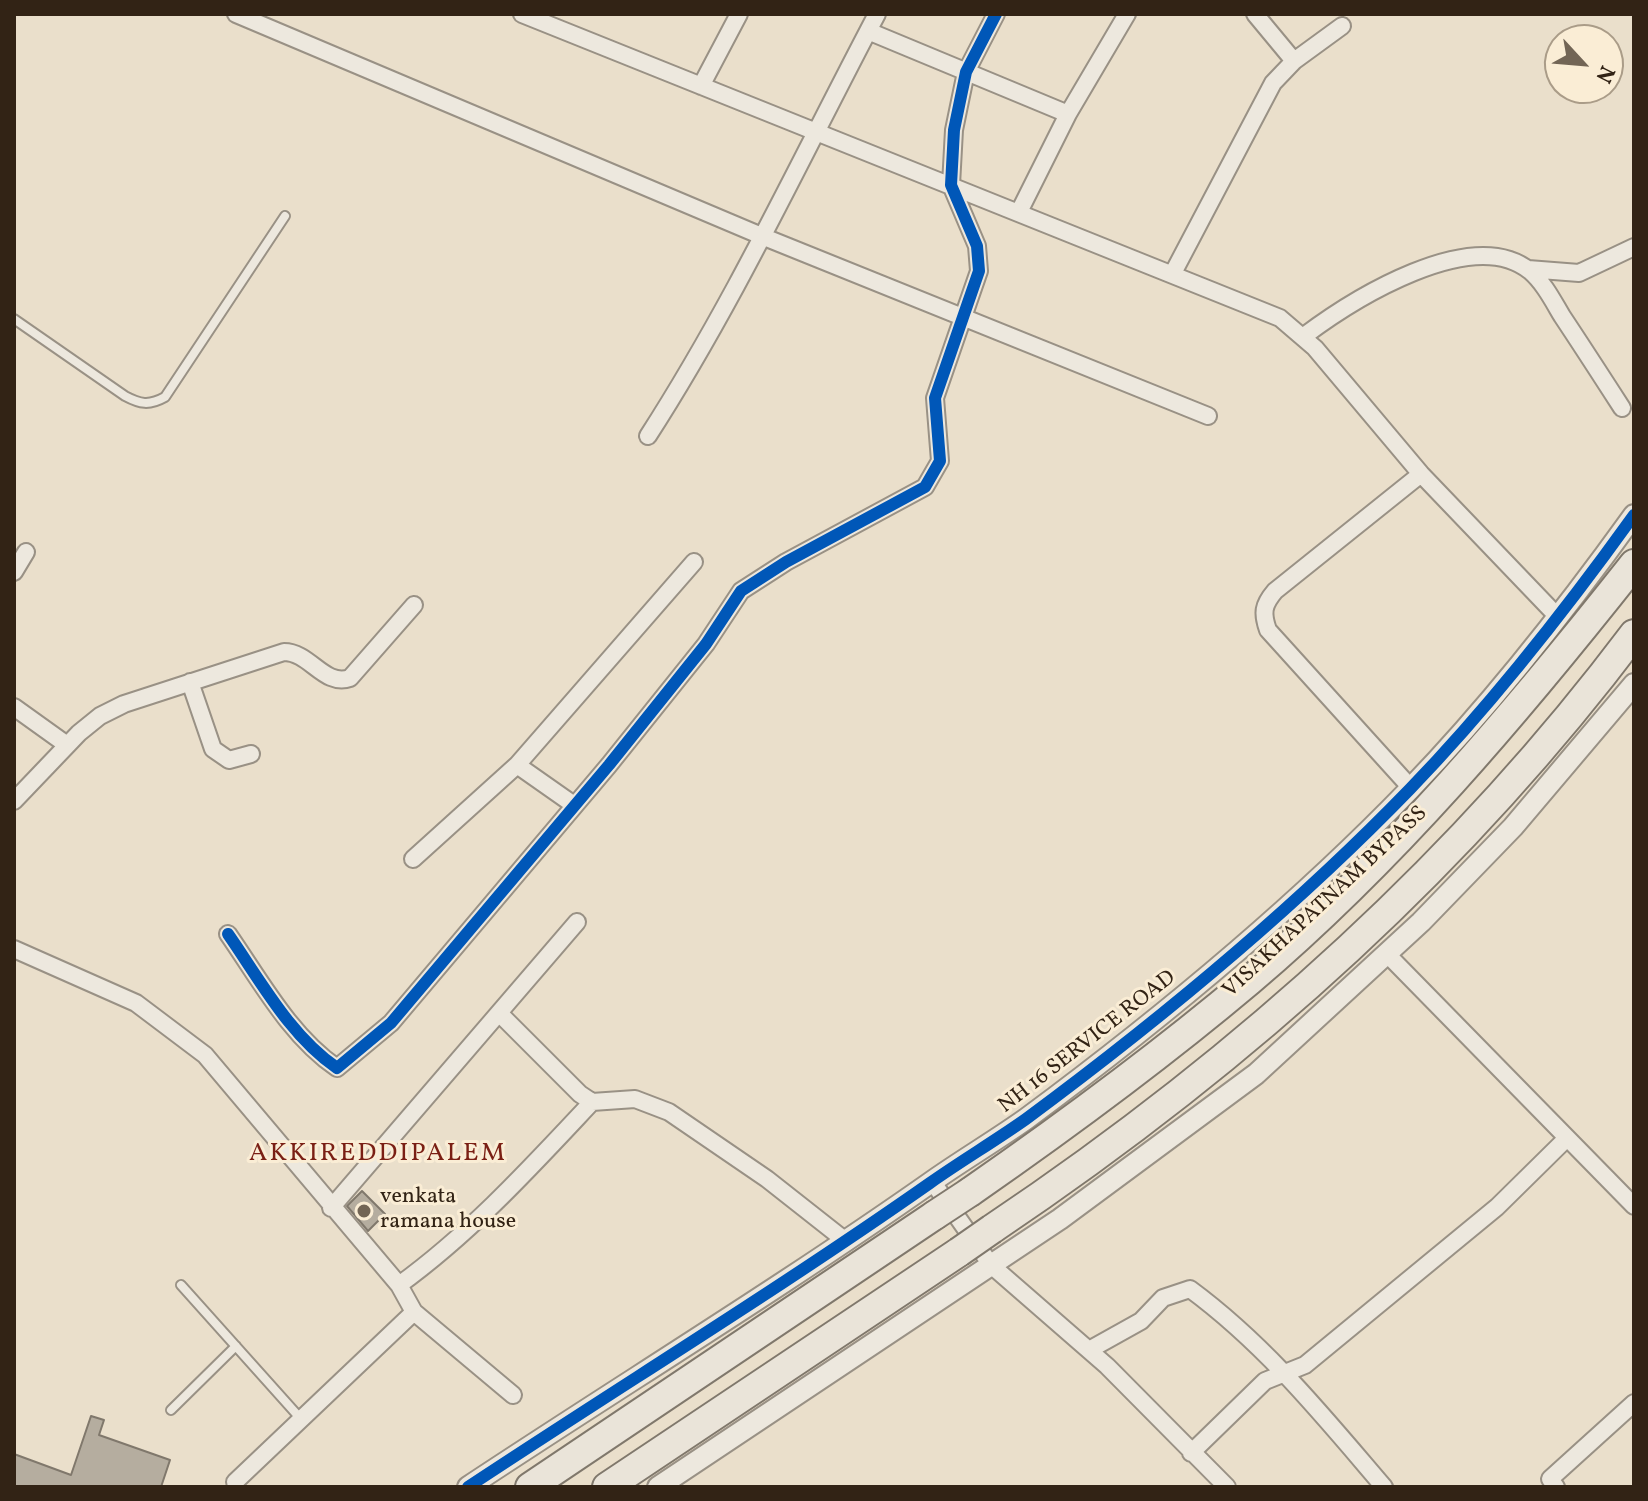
<!DOCTYPE html>
<style>
body{margin:0}
#map{position:relative;width:1648px;height:1501px;overflow:hidden;background:#eadfcb;font-family:Vollkorn,serif}
canvas{display:block}
.frame{position:absolute;inset:0;border:16px solid #322315;pointer-events:none}
.north{position:absolute;left:1544px;top:24px;width:80px;height:80px;box-sizing:border-box;background:#faedd5;border:2px solid #aa9c88;border-radius:50%;rotate:116deg;font-size:22px;font-weight:700;line-height:32px;text-align:center;color:#322315}
.north::after{content:'';display:block;margin:auto;width:28px;height:36px;background:#726555;clip-path:polygon(50% 0,100% 100%,50% 72%,0 100%)}
</style>
<div id="map">
<canvas width="1648" height="1501"></canvas>
<div class="frame"></div>
<div class="north">N</div>
</div>
<script>
const g = document.querySelector('canvas').getContext('2d');
g.lineJoin = 'round';
function paint(path, color) { g.fillStyle = color; g.fill(path, 'evenodd'); }
function strokePath(path, color, width, dash) { g.strokeStyle = color; g.lineWidth = width; g.lineCap = dash ? 'butt' : 'round'; g.setLineDash(dash || []); g.stroke(path); }
function label(font, color, halo, rows, align = 'center') {
  g.font = font + ' Vollkorn,serif'; g.lineWidth = 6; g.setLineDash([]); g.textBaseline = 'middle'; g.strokeStyle = halo; g.fillStyle = color; for (const [text, x, y, turn = 0] of rows) {
    g.save(); g.translate(x, y); g.rotate((+turn || 0) * Math.PI / 180); g.textAlign = isNaN(turn) ? turn : align; if (halo) g.strokeText(text, 0, 0); g.fillText(text, 0, 0); g.restore();
  }
}
const building = new Path2D(`
 M362,1191L385,1214L368,1231L347,1206Z
 M91,1416L104,1420L99,1435L170,1460L161,1487H14V1454L71,1475Z`);
paint(building, '#b5ad9f');
strokePath(building, '#80786c', 2);
const service = new Path2D(`
 M14,319L125,396C140,404 149,406 165,397L285,216
 M181,1285L301,1419
 M171,1410L236,1346`);
const minor = new Path2D(`
 M236,14L764,237L1208,416
 M522,14L1280,318L1315,348L1421,474L1559,618
 M1255,14L1294,61
 M868,31L1068,114
 M701,86L739,14
 M1019,212L1068,114L1127,14
 M1528,269L1579,273L1634,247
 M1173,273L1273,83L1294,61L1342,26
 M1304,336C1352,300 1472,224 1530,271C1544,283 1553,301 1562,316C1582,346 1602,377 1622,408
 M648,436C735,301 802,156 877,14
 M14,572L26,552
 M190,682L213,749L229,760L251,754
 M14,707L67,745
 M517,765L574,805
 M1411,788L1268,630C1262,613 1263,605 1275,591L1421,474
 M14,801L79,733L100,716L124,704L284,652C310,652 324,687 350,678L414,605
 M413,859L517,765L694,562
 M228,934C260,980 290,1036 337,1068L391,1023L609,765L706,644L741,591L786,562L925,487L940,461L935,398L979,271L977,246L951,185L954,130L966,72L996,14
 M14,949L136,1003L205,1055L399,1285L414,1312L513,1395
 M1387,954L1634,1206
 M499,1013L580,1094L592,1102L635,1099L669,1112L767,1179L847,1242
 M932,1181L991,1265L1107,1366L1227,1487
 M331,1208L577,922
 M399,1285C472,1232 531,1167 592,1102
 M1089,1350L1141,1321L1163,1298L1190,1289C1266,1345 1324,1417 1384,1487
 M1191,1453L1265,1381L1305,1365L1497,1207L1566,1139
 M235,1482L414,1312
 M1556,1487L1550,1479L1634,1403`);
const tertiary = new Path2D(`
 M468,1487C622,1385 779,1289 930,1183C961,1161 995,1141 1026,1119C1161,1019 1293,910 1410,789C1492,704 1565,611 1634,515
 M658,1487L1060,1219L1256,1074L1421,922L1513,827L1634,684`);
const trunk = new Path2D(`
 M970,1192C1065,1126 1160,1056 1249,981C1393,859 1517,712 1634,564
 M992,1229C1235,1066 1458,868 1634,634
 M530,1487L935,1215
 M607,1487L959,1252`);
strokePath(service, '#999185', 12);
strokePath(minor, '#999185', 20);
strokePath(tertiary, '#999185', 24);
strokePath(trunk, '#80786c', 32);
strokePath(service, '#ede8de', 8);
strokePath(minor, '#ede8de', 16);
strokePath(tertiary, '#ede8de', 20);
strokePath(trunk, '#eae4d9', 28);
const trunkBridge = new Path2D(`
 M935,1215L970,1192
 M959,1252L992,1229`);
strokePath(trunkBridge, '#80786c', 32, []);
strokePath(trunkBridge, '#eae4d9', 28);
strokePath(new Path2D(`
 M228,934C260,980 290,1036 337,1068L391,1023L609,765L706,644L741,591L786,562L925,487L940,461L935,398L979,271L977,246L951,185L954,130L966,72L996,14
 M468,1487C622,1385 779,1289 930,1183C961,1161 995,1141 1026,1119C1161,1019 1293,910 1410,789C1492,704 1565,611 1634,515`), '#0057b8', 12);
for (const [x, y, r, color] of [
 [364,1211,8,"#726555"]
]) { const dot = new Path2D(); dot.arc(x, y, r, 0, 2 * Math.PI); g.fillStyle = color; g.fill(dot); strokePath(dot, '#faedd5', 3); }
label('22px', '#322315', '#faedd5', [
 ["VISAKHAPATNAM BYPASS",1326,903,-43],
 ["NH 16 SERVICE ROAD",1088,1043,-38]
]);
label('22px', '#322315', '#faedd5', [
 ["venkata",380,1198],
 ["ramana house",380,1223]
], 'left');
g.letterSpacing = '2px';
label('26px', '#7a1f14', '#faedd5', [
 ["AKKIREDDIPALEM",378,1155]
]);
g.letterSpacing = '0px';
</script>
